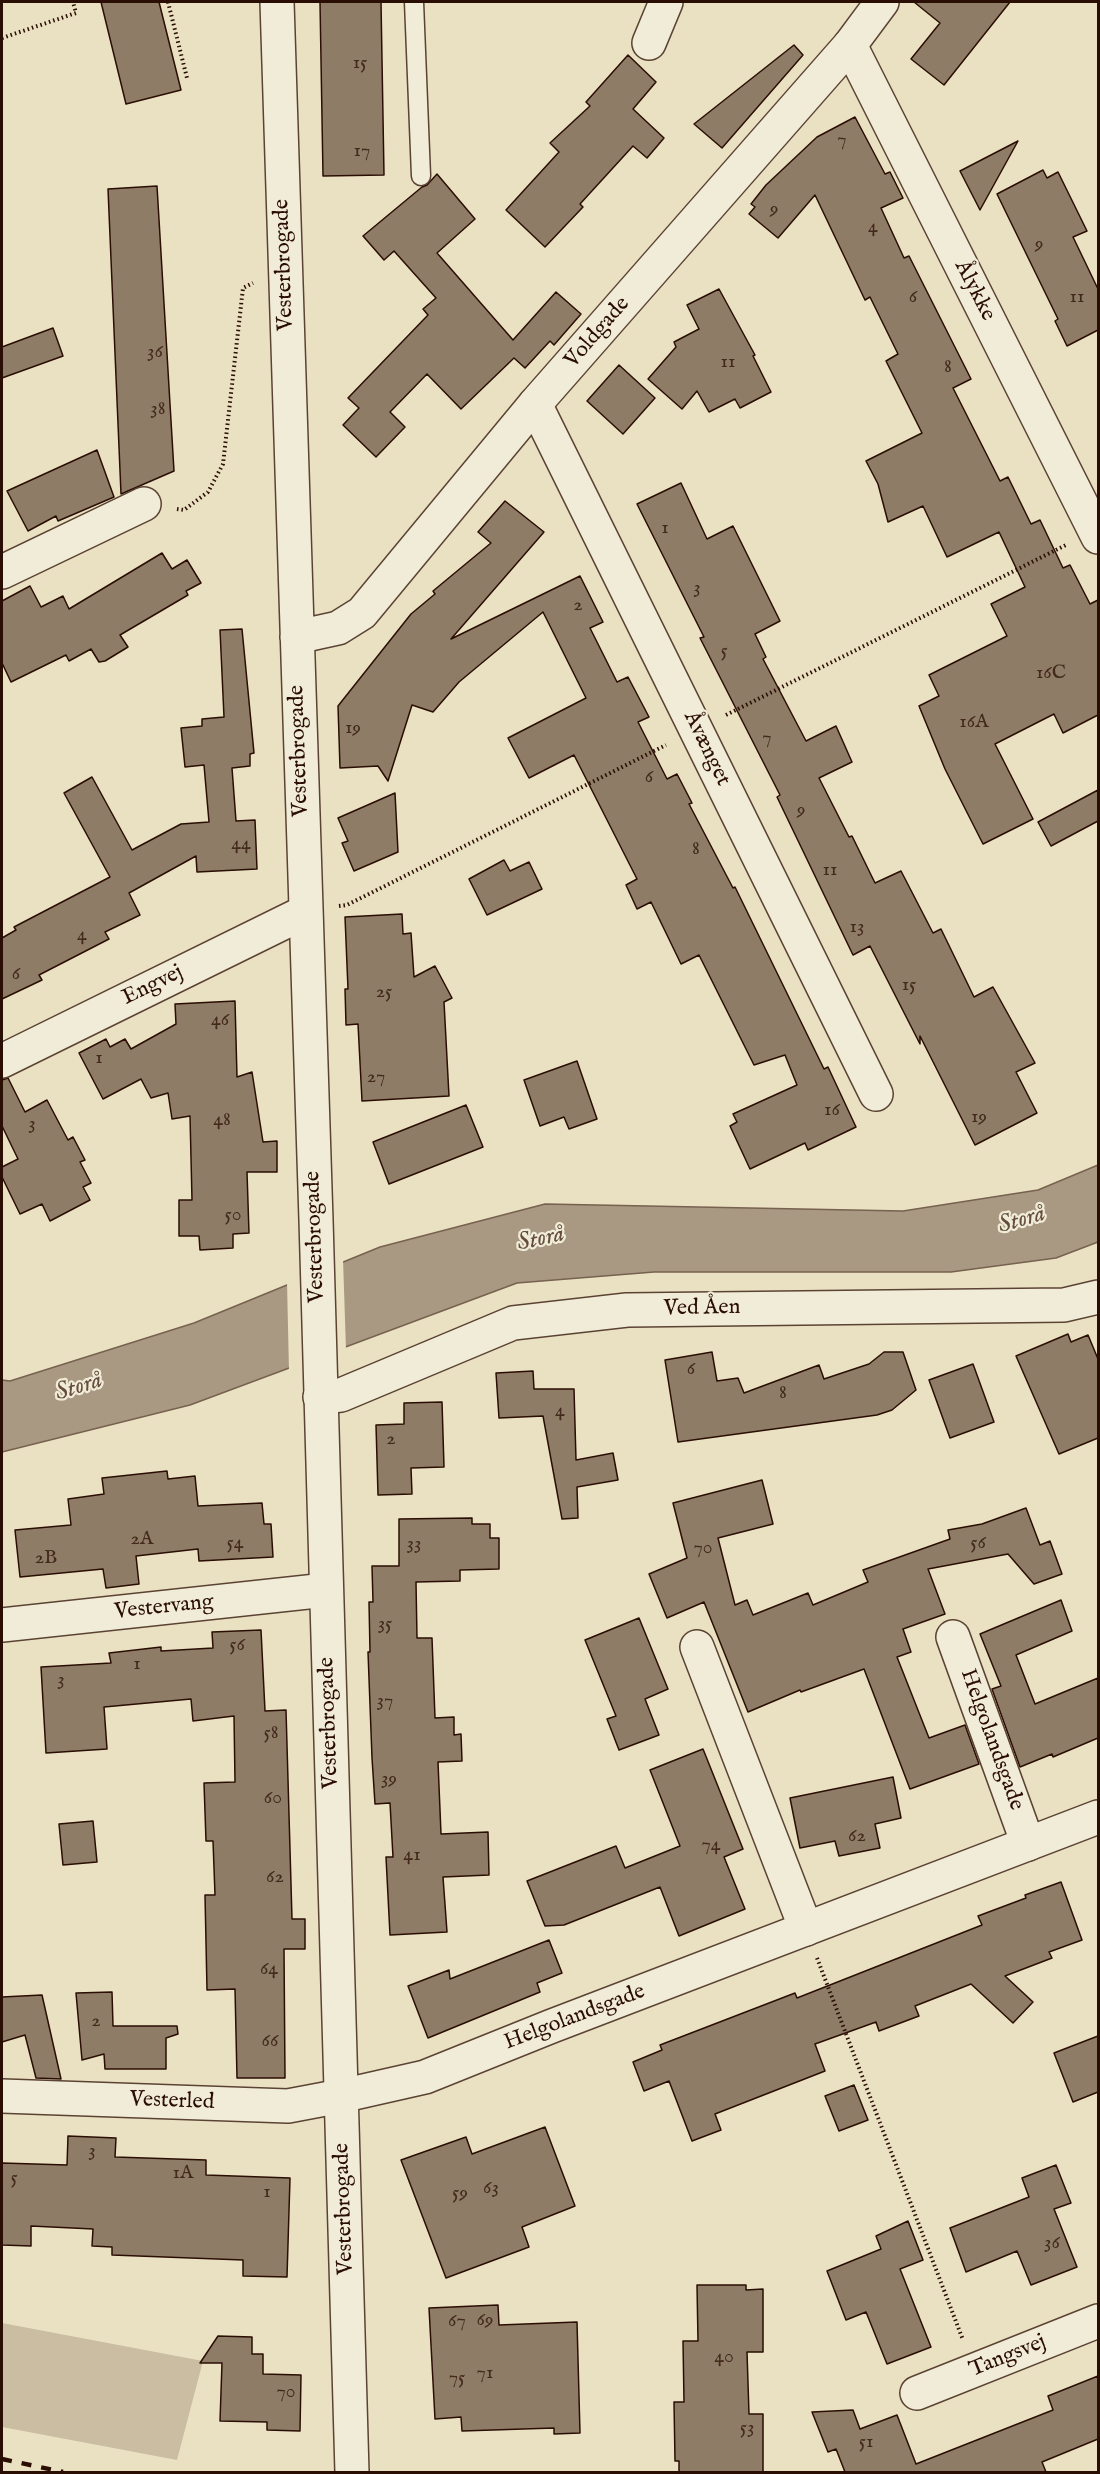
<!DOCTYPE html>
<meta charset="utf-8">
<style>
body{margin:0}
#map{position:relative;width:1100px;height:2474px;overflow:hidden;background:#eae1c3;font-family:"IM FELL English",serif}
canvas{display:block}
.frame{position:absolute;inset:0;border:3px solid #2b0e03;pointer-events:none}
</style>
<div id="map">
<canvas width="1100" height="2474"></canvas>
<div class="frame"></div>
</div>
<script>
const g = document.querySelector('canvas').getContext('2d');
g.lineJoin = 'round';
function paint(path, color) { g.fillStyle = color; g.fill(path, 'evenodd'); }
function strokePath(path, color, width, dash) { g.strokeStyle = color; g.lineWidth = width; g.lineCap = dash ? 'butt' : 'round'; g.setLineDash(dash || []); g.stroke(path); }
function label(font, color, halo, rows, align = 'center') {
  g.font = font + ' "IM FELL English",serif'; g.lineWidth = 4.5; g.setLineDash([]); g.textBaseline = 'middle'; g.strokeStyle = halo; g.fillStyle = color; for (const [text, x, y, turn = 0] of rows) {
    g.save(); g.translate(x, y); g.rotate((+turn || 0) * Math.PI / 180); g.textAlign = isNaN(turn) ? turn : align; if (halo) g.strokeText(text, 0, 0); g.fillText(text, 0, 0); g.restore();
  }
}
paint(new Path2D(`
 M2,2323L203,2361L177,2460L2,2427Z`), '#cabda2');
const water = new Path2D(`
 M1098,1165V1242L1056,1258L951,1272H654L517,1283L190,1405L2,1452V1380L10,1381L194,1323L380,1247L545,1204L903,1211L1038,1190Z`);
paint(water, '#a99982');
strokePath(water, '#77614f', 1.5);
paint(new Path2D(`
 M343,1259L346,1350L289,1371L287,1282Z`), '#eae1c3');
const building = new Path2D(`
 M101,2H159L181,90L126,104Z
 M320,2H381L384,175L323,176Z
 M914,2H1010L944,85L911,59L940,23Z
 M794,45L803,55L722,148L694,124Z
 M628,55L656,82L633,109L664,138L647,158L633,146L580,204L583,207L545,247L506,210L559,152L550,143L590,106L586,102Z
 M855,117L885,174L890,172L903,198L881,208L904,258L909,256L971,379L953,388L1000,481L1008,477L1031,524L1040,520L1063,568L1070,565L1090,604L1098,600V715L1063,733L1054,714L995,744L1033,819L983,844L945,769L919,706L939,696L929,675L1007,636L991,604L1025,587L999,532L947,557L923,506L888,522L878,484L866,461L922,433L886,361L898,354L870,297L865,300L815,195L778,238L749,214L755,207L751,204L766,185L817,137Z
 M1018,141L980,210L960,171Z
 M1043,170L1047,178L1058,172L1087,231L1073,237L1098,289V330L1067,346L1055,321L1058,319L997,194Z
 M437,174L475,219L437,253L513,340L556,292L581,314L554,345L550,341L525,368L514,358L461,409L427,374L390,412L405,427L376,457L343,425L359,408L348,398L428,315L423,309L436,298L394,251L384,260L363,236L422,187L427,185Z
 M157,186L174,471L121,494L108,189Z
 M719,289L755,355L753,356L771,392L740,408L735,399L709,412L697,391L682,409L648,379L676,347L674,342L699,329L687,305Z
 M53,328L63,356L2,378V347Z
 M619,365L655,398L623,434L587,401Z
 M97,450L114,497L58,521L56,516L28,531L7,491Z
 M681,483L707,539L733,526L780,621L755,634L766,657L763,659L806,741L836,726L852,762L819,778L849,837L852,836L875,883L901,871L933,933L941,929L974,997L993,987L1035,1063L1016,1072L1037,1113L975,1145L920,1036V1044L870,946L853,955L777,797L780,795L700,638L704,637L637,504Z
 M505,501L544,532L451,639L580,576L603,622L590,628L617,682L628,677L649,717L638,722L667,779L677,774L692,803L689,804L733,888L735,887L824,1069L828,1067L856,1127L808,1150L805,1143L750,1169L730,1126L737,1122L733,1114L797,1085L785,1055L754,1065L699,955L681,964L651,902L637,909L626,885L637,879L574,755L529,778L508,738L586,698L543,612L459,682L433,712L412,705L388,781L378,766L340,768L338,706L411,614L435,594L433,591L491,543L478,532Z
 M162,553L172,569L187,560L201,583L186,591L188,595L120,635L128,647L105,661L99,662L91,649L69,661L66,655L11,682L2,663V601L30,586L41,607L63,596L69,609Z
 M242,629L254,753L250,754V766L232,768L236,821L255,820L257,869L197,872L196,856L129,893L140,915L105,932L109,939L39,975L42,980L2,999V938L16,930L14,927L110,877L64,793L92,777L132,850L181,824L209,822L204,765L185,767L181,728L202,726V719L224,717L220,630Z
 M1098,790V821L1051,846L1038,822Z
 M395,793L398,852L354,871L342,843L348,841L338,818Z
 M504,860L510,871L529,862L542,889L487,915L469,879Z
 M402,914L403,934L411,933L414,977L435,966L452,998L444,1002L449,1096L362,1101L358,1024L346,1025L345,989H348L345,917Z
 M235,1001L237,1077L252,1072L263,1142L277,1141V1172H247L249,1233L233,1234V1248L200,1250L199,1236H179V1200H192L190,1116L172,1119L168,1093L151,1098L141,1079L103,1099L79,1053L106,1039L110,1047L125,1039L131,1049L176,1024L175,1004Z
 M577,1061L597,1119L569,1129L564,1117L540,1126L524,1080Z
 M8,1078L25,1112L47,1100L68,1140L73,1137L85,1160L80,1162L91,1183L83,1187L90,1200L50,1221L42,1204L20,1214L2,1177V1167L18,1159L2,1126V1080Z
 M466,1105L483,1147L389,1184L373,1142Z
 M1068,1334L1071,1342L1088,1335L1098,1359V1438L1059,1454L1016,1356Z
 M712,1352L717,1381L738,1378L744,1393L819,1365L824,1379L869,1364L884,1352H903L916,1390L892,1410L877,1415L678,1442L665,1360Z
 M973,1364L994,1422L950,1438L929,1380Z
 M533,1371L534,1389H574L576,1460L613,1453L618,1480L577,1487L578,1518L562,1519L543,1416L499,1418L496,1373Z
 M442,1402L444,1467L411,1468L412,1494L378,1495L376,1425L404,1424V1403Z
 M167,1471L168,1479L195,1476L198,1506L262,1503L264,1524H271L273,1557L199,1561L198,1549L136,1556L139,1584L106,1588L103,1569L20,1577L15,1530L71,1525L68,1499L104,1494L102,1478Z
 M762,1480L773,1524L718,1538L735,1605L747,1600L753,1615L808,1593L813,1605L868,1582L863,1570L950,1539L948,1530L982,1524L1026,1508L1040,1545L1050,1541L1062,1574L1034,1584L1008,1554L928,1569L945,1614L903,1629L911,1652L897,1657L929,1738L965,1725L979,1764L910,1789L864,1669L801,1692L800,1690L748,1712L704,1602L667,1618L649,1574L687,1558L673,1503Z
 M472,1518V1524H490V1538H499V1569L460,1570V1581L416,1582L417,1638H432L435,1718L454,1717V1735L461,1734L462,1761L438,1762L441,1834L488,1832L489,1875L443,1877L447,1932L390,1935L386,1857H393L390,1803L375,1804L372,1758L368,1652H370L369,1602H373L372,1566H399V1519Z
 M1061,1600L1072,1631L1016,1655L1035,1704L1098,1678V1738L1053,1757L1052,1754L1020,1767L992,1689L1001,1686L980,1634Z
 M639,1618L668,1689L645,1699L659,1735L619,1750L607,1719L616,1716L585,1640Z
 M261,1630L265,1711L286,1710L292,1919H305V1949H284L285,2078H237L235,1989L207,1990L205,1895H215L213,1841H206L204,1783L235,1782L234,1716L193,1721L191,1699L104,1707L107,1749L46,1753L41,1667L111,1663L109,1653L161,1647V1651L213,1648L212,1632Z
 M703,1749L743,1849L724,1857L745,1909L679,1936L660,1887L564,1925L545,1926L527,1881L616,1846L625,1868L680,1846L650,1770Z
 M893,1777L901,1818L875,1824L880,1848L839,1856L835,1841L800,1848L790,1798Z
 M93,1821L97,1862L63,1865L59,1824Z
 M1061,1882L1082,1940L1049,1952L1052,1958L1005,1976L1033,2002L1013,2023L971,1984L915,2006L919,2016L879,2031L876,2022L815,2044L825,2071L715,2114L721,2130L692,2141L669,2081L644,2091L633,2062L662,2050L660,2045L795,1993L797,1998L982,1925L978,1916L1026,1898L1025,1895Z
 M549,1940L562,1973L537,1983L540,1992L428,2038L408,1986L449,1970L450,1979Z
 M112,1992L113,2026H177L178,2034L166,2038V2069H105L104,2054L82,2060L76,1993Z
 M42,1995L61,2079L36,2078L25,2035L2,2042V1997Z
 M1098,2036V2092L1073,2102L1054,2053Z
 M854,2085L868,2120L839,2131L825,2096Z
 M545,2127L575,2206L522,2227L529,2247L446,2278L401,2160L466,2137L472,2154Z
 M68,2136L116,2138L115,2157L206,2160V2175L290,2178L287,2277L243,2276V2260L112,2255V2247L92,2246L93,2229L31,2226V2246L2,2245V2163L67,2165Z
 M1056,2165L1071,2203L1054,2209L1077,2267L1031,2285L1017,2251L966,2272L950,2228L1029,2197L1022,2178Z
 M908,2221L923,2260L900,2269L931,2347L887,2364L866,2312L846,2320L827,2271L881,2249L876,2236Z
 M697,2285H746V2290L763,2289V2352H747L749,2414H763V2472H679V2461H675L674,2402H684L683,2341H698Z
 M498,2305L499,2325L577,2322L580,2433L554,2434V2428L462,2431L461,2417L435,2419L429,2308Z
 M218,2336L252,2337V2354H263V2374L301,2375L300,2431L267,2430V2422L220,2421L222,2363H200Z
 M1098,2376V2439L1042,2462L1046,2472H845L836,2449L828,2452L812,2412L853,2410L860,2429L897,2415L916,2464L1053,2410L1048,2396Z`);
paint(building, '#8e7c67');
strokePath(building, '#2b0e03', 1.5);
const service = new Path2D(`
 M414,2L421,176`);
const minor = new Path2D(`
 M649,43L666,2
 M850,45L1098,537
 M535,404L876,1094
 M2,572L144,504
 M2,1061L305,912
 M320,1397L341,1395L513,1323L627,1310L1064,1305L1098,1297
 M2,1625L326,1590
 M953,1637L1028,1844
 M697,1647L806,1929
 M2,2096L288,2106L341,2096
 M917,2393L1098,2321`);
const tertiary = new Path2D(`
 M277,2L316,1220L352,2472
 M297,637L338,628L362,613L535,404L850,45L882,2
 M341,2096L425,2077L552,2026L1098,1817`);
strokePath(service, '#5b4333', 21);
strokePath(minor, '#5b4333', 36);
strokePath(tertiary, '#5b4333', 36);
strokePath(new Path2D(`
 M168,2L187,78
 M2,38L76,13L73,2
 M177,509L184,510L208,492L223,464L243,288L253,283
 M726,715L1066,545
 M339,906L347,905L666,745
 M817,1958L963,2340`), '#2b0e03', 4, [1.5, 3]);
strokePath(service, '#f1ecd8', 18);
strokePath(minor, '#f1ecd8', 33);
strokePath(tertiary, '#f1ecd8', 33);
strokePath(new Path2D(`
 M2,2459L63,2472`), '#2b0e03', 4.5, [10, 10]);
label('20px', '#442a1c', null, [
 ["15",360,64],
 ["7",842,141],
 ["17",362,152],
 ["9",774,210],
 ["4",873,228],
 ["9",1039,245],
 ["6",913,298],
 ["11",1077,298],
 ["36",155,353],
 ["11",728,363],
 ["8",948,368],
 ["38",158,410],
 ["1",665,529],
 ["3",697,589],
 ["2",578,606],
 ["5",724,652],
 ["16C",1051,674],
 ["16A",974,723],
 ["19",353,729],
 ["7",767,739],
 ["6",649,778],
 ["9",801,811],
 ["44",241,845],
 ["8",696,850],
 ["11",830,871],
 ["13",857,928],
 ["4",82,936],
 ["6",16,975],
 ["15",909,986],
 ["25",384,993],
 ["46",220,1021],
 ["1",99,1059],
 ["27",376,1078],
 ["16",832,1111],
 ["19",979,1118],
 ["48",222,1121],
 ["3",32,1125],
 ["50",233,1216],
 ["6",691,1370],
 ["8",783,1394],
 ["4",560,1412],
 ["2",391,1440],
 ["2A",142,1540],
 ["54",235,1544],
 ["56",978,1544],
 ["33",414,1545],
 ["70",703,1549],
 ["2B",46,1559],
 ["35",385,1625],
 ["56",237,1646],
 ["1",137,1665],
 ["3",61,1681],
 ["37",385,1702],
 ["58",271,1734],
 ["39",389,1780],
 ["60",273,1799],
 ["62",857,1837],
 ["74",711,1846],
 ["41",412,1856],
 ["62",275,1878],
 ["64",269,1970],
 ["2",96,2022],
 ["66",270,2042],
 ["3",92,2152],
 ["1A",183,2174],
 ["5",14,2179],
 ["63",491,2189],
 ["1",267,2193],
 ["59",460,2194],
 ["36",1052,2244],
 ["69",485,2321],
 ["67",457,2322],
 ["40",724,2358],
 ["71",485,2374],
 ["75",457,2379],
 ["70",286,2393],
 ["53",747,2429],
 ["51",866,2443]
]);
label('22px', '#2b0e03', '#f1ecd8', [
 ["Vesterbrogade",285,265,-92],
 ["Ålykke",974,291,63],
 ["Voldgade",598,333,-49],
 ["Åvænget",706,749,64],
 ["Vesterbrogade",300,751,-92],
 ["Engvej",153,986,-26],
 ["Vesterbrogade",316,1237,-92],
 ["Ved Åen",702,1309,-1],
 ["Vestervang",164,1608,-6],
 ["Vesterbrogade",330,1723,-92],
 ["Helgolandsgade",991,1740,70],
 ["Helgolandsgade",575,2018,-21],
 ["Vesterled",172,2102,2],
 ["Vesterbrogade",345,2209,-92],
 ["Tangsvej",1008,2357,-22]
]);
label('italic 24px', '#644d3c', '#f1ecd8', [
 ["Storå",1022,1221,-16],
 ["Storå",541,1240,-12],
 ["Storå",79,1388,-17]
]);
</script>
